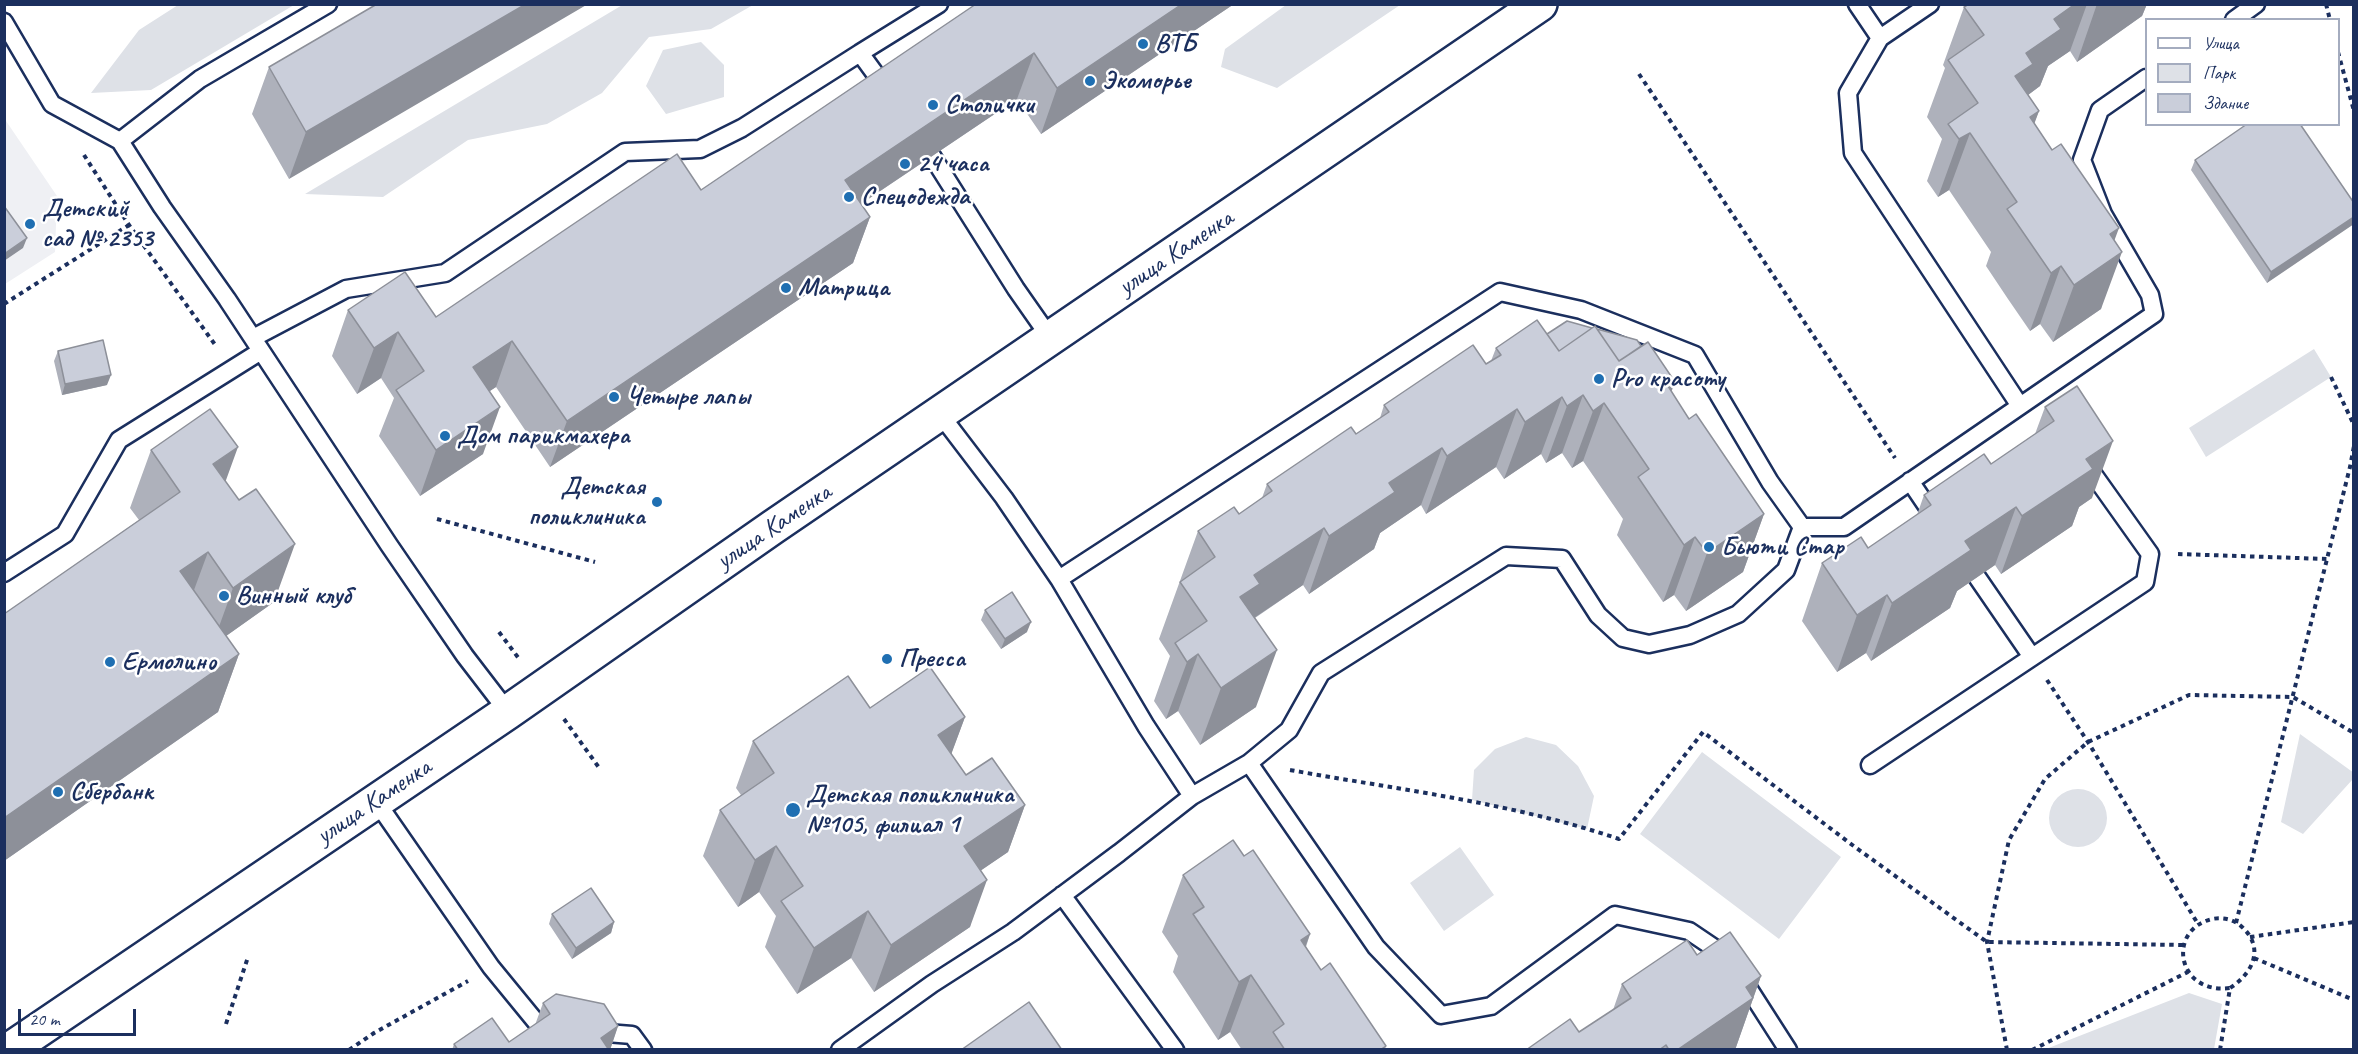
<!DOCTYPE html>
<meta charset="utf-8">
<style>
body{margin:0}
#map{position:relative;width:2358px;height:1054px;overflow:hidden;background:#fff;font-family:Caveat,sans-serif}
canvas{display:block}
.frame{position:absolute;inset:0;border:6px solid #1b2f5e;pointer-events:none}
.legend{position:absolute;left:2145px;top:18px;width:195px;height:108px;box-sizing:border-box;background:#fff;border:2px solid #a4acbf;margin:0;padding:8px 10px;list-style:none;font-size:18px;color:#1b2f5e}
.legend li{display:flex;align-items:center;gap:12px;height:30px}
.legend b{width:30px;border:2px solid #a4acbf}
.scale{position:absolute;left:18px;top:1009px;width:118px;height:27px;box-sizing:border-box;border:3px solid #1b2f5e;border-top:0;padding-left:8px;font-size:18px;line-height:21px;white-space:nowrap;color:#1b2f5e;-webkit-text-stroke:4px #fff;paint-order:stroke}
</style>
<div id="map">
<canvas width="2358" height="1054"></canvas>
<div class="frame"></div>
<ul class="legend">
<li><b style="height:8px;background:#fff"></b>Улица</li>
<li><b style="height:16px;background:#dee1e7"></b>Парк</li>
<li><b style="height:16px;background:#caceda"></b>Здание</li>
</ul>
<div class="scale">20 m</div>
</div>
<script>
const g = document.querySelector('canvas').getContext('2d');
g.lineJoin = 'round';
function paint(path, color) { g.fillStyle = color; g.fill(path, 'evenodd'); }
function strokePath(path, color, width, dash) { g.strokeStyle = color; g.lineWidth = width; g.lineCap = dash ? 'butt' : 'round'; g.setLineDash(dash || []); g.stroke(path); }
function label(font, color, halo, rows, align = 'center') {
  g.font = font + ' Caveat,sans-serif'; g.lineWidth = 5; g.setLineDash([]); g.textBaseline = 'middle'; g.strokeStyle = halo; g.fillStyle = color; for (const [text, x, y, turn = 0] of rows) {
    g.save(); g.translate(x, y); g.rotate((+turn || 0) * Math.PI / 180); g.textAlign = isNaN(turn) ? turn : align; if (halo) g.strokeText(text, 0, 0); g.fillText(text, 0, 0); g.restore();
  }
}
paint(new Path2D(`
 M4,118L57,196L55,252L5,284Z`), '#eff0f4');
paint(new Path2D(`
 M624,4L753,5L711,29L649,37L602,93L547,124L468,140L383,197L305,194Z
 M178,5H294L151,90L91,93L139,30Z
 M1286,5V4L1400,5L1277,88L1221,67L1225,49Z
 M701,42L724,65V97L666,114L646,86L663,50Z
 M2314,349L2331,377L2206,457L2189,428Z
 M2300,734L2354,773L2353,779L2303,834L2281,822Z
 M1526,737L1556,745L1578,766L1594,796L1587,829L1472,800L1474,770L1495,749Z
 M1702,752L1841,857L1779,939L1640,834Z
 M2049 818a29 29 0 1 1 58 0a29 29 0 1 1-58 0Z
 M1460,847L1494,895L1444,931L1410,883Z
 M2189,993L2222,1004L2214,1049H2046Z`), '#dee1e7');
const lane = new Path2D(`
 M1857,4L1880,38
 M1930,4L1880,38L1848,93L1853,153L2020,406
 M2234,20L2256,4
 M4,22L52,104L120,141L162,207L227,299L389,545L465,656L508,712
 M860,53L939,4
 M120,141L200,79L328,4
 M932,156L1016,289L1051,339
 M253,338L346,289L445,273L625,152L700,149L742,128L860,53L887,90
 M1910,481L1935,518
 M1802,527H1844L2154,314L2150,295L2103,214L2082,160L2100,110L2146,78
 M1964,558L2032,657
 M4,573L65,534L119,440L261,351
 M1059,579L1500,292L1581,310L1695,355L1770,482L1802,527L1786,570L1738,614L1690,635L1649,644L1623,638L1598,615L1562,559L1506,556L1321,673L1289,730L1249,763L1192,796
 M1249,763L1376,947L1441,1015L1491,1006L1615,915L1689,931L1729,958L1788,1050
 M1870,765L2145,582L2150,554L2086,464
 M376,801L491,967L541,1028L553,1029
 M1062,895L1175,1050
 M594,1032L632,1035L643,1050
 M840,1050L932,984L1013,932L1119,853L1192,796L1146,726L1059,579L1004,498L940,414`);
const secondary = new Path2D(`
 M9,1050L508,712L773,527L1540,4`);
strokePath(lane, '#1b2f5e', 21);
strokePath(secondary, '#1b2f5e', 38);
strokePath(new Path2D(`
 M2326,4L2330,20
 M2338,52L2354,111
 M1639,74L1895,458
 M84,155L129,225L216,346
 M4,304L129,225
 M2331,377L2354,425
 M437,519L595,562
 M2178,554L2327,559
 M499,632L520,660
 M2047,680L2088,742L2198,924
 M564,719L600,769
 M1290,770C1401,790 1513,803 1619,839L1703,732L1855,847L1987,942L2183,945
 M2236,923L2350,467L2354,446
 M2250,937L2354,922
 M2254,958L2354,1000
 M226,1024L248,957
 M349,1050L374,1033L468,981
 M2007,1050L1987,942L2009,840L2045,779L2088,742L2189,695L2293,697L2354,733
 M2032,1050L2188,972
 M2220,1050L2230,988C2253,973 2265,948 2242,927C2234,919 2222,917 2212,919C2166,930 2177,995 2230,988`), '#1b2f5e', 4, [4.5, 4.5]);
strokePath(lane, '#fff', 16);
strokePath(secondary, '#fff', 33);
paint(new Path2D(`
 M377,4L289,179L252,114L269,67Z
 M976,4H1234L1041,134L1017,99L861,204L870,217L853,263L550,467L496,387L489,391L483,454L420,496L379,436L394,398L381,378L357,394L332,356L348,310L436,317L701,190Z
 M1969,4H2147L2142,16L2077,62L2070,51L2048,66L2040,86L2028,95L2039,111L2034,123L2114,240L2101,309L2053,342L2040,324L2030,331L2008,299L1986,266L1991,252L1949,190L1938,197L1927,181L1942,139L1927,117L1945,68L1943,65L1964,7Z
 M2195,160L2354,203L2267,283L2191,170Z
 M1597,329L1641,346L1675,382L1671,391L1689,419L1764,514L1743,572L1686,611L1674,595L1663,602L1617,535L1623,519L1583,461L1572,468L1562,453L1546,463L1541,454L1504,479L1496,467L1426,514L1421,505L1380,533L1374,549L1309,594L1303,585L1255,618L1256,707L1200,745L1178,711L1166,719L1154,701L1170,656L1159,639L1198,531L1239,514L1262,498L1267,484L1356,434L1380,418L1384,405L1486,364L1491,361L1496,348L1547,334Z
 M58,351L107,385L62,395L54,361Z
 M2077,386L2092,498L2079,507L2072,526L2001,574L1995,565L1957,591L1950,608L1871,661L1866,653L1837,672L1802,621L1822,563L1868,548L1917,515L1924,495L1991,464L2035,434L2045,407Z
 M151,450L225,481L274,602L226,636L239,654L218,712L4,861V614L139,520L130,508Z
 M985,610L1027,632L1001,649L981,620Z
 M870,708L965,717L951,754L966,775L1025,805L1008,852L981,870L970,927L874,992L851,958L797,994L765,947L776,916L759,892L738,907L703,856L720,810L741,795L736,788L753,741Z
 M1244,856L1310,934L1306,947L1321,970L1386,1046L1385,1050H1242L1230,1032L1218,1040L1173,972L1178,956L1162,932L1183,875Z
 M552,914L614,922L611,933L572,959L549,924Z
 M1697,955L1761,976L1735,1050H1526L1579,1032L1613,1010L1622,984Z
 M543,1003L618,1026L610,1050H452L454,1044L509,1042L535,1025Z`), '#aeb1bb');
paint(new Path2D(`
 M526,4H588L289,179L306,132Z
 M1182,4H1234L1041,134L1057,88Z
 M2075,4H2087L2070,51L2048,66L2040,86L2020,101L2015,76L2026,53L2054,19Z
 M2097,4H2147L2142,16L2077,62Z
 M1034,53L1017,99L828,226L845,180Z
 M2039,111L2018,168L2030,117Z
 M1970,133L1949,190L1938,197L1959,139Z
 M870,217L853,263L550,467L567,421Z
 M2354,217V224L2267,283L2271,272Z
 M2119,228L2106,263L2122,252L2101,309L2053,342L2074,285L2110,234Z
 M27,238L23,248L4,261V254Z
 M2061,266L2040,324L2030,331L2051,273Z
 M398,332L381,378L357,394L374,348Z
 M512,341L496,387L456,414L473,367Z
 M111,375L107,385L62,395L65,384Z
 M1675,382L1654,439L1668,386Z
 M1583,395L1562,453L1546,463L1567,406Z
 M1562,397L1541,454L1504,479L1525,422Z
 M1604,403L1583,461L1572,468L1593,411Z
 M500,407L483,454L420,496L436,450Z
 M1517,409L1496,467L1426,514L1447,456Z
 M2113,441L2092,498L2079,507L2072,526L2001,574L2022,516L2086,459Z
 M238,447L217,505L213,464Z
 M1442,448L1421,505L1380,533L1374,549L1309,594L1329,536L1389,483Z
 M2016,507L1995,565L1957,591L1950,608L1871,661L1892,603L1965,541Z
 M1764,514L1743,572L1686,611L1707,553Z
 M1324,528L1303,585L1245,624L1240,597L1254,575Z
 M1695,537L1674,595L1663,602L1684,545Z
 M295,544L274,602L212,646L233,588Z
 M208,552L187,609L180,571Z
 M1887,595L1866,653L1837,672L1857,615Z
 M1031,622L1027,632L1001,649L1005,639Z
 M1277,650L1256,707L1200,745L1221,688Z
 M239,654L218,712L4,861V818Z
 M1198,654L1178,711L1166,719L1187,662Z
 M965,717L948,763L938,735Z
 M1025,805L1008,852L948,893L964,846Z
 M776,846L759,892L738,907L755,860Z
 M987,880L970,927L874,992L891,945Z
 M868,911L851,958L797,994L814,948Z
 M614,922L611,933L572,959L576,948Z
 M1310,934L1289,991L1301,940Z
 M1251,975L1230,1032L1218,1040L1239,982Z
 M1761,976L1735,1050H1677L1746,987Z
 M618,1026L610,1050H597L601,1038Z`), '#8d9099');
const building = new Path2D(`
 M377,4H526L306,132L269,67Z
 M976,4H1182L1057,88L1034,53L845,180L870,217L567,421L512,341L473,367L500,407L436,450L396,390L424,371L398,332L374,348L348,310L405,272L436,317L677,154L701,190Z
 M1969,4H2075L2054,19L2061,29L2026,53L2033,64L2015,76L2039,111L2030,117L2052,150L2061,144L2119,228L2110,234L2122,252L2074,285L2061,266L2051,273L2007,209L2017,202L1970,133L1959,139L1948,124L1978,103L1948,60L1984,35L1964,7Z
 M2247,124H2300L2354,203V217L2271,272L2195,160Z
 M4,206L27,238L4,254Z
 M1537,320L1559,351L1595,326L1619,361L1648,342L1675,382L1668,386L1689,419L1696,414L1764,514L1707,553L1695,537L1684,545L1638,477L1649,469L1604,403L1593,411L1583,395L1567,406L1562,397L1525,422L1517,409L1447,456L1442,448L1389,483L1395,492L1329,536L1324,528L1254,575L1260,584L1240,597L1277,650L1221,688L1198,654L1187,662L1175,643L1207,621L1180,582L1215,557L1198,531L1234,507L1239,514L1272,491L1267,484L1351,427L1356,434L1389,412L1384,405L1473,345L1486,364L1501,355L1496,348Z
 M1567,321L1592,328L1559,351L1547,334Z
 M1597,329L1637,340L1641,346L1619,361Z
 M103,340L111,375L65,384L58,351Z
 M2077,386L2113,441L2086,459L2093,469L2022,516L2016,507L1965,541L1971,550L1892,603L1887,595L1857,615L1822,563L1861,537L1868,548L1931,505L1924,495L1984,454L1991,464L2054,421L2045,407Z
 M210,409L238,447L213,464L239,500L256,489L295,544L233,588L208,552L180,571L239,654L4,818V614L180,492L151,450Z
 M1012,592L1031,622L1005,639L985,610Z
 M930,667L965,717L938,735L966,775L992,758L1025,805L964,846L987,880L891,945L868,911L814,948L781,901L803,886L776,846L755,860L720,810L774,773L753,741L848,676L870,708Z
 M1233,840L1244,856L1253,850L1310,934L1301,940L1321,970L1330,963L1386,1046L1380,1050H1285L1273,1032L1284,1024L1251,975L1239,982L1193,914L1204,907L1183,875Z
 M591,888L614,922L576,948L552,914Z
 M1730,932L1761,976L1746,987L1753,998L1677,1050H1669L1666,1045L1659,1050H1526L1570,1019L1579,1032L1631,998L1622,984L1687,940L1697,955Z
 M556,994L604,1004L618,1026L601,1038L609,1050H458L454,1044L492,1018L509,1042L550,1014L543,1003Z
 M1029,1002L1062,1050H961Z`);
paint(building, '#caceda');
strokePath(building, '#8d9099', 1.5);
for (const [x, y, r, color] of [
 [1143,44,6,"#1f6fb2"],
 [1090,81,6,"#1f6fb2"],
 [933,105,6,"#1f6fb2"],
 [905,164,6,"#1f6fb2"],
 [849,197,6,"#1f6fb2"],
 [30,224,6,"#1f6fb2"],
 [786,288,6,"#1f6fb2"],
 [1599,379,6,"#1f6fb2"],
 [614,397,6,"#1f6fb2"],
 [445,436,6,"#1f6fb2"],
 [657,502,6,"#1f6fb2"],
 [1709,547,6,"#1f6fb2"],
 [224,596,6,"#1f6fb2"],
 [887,659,6,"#1f6fb2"],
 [110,662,6,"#1f6fb2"],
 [58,792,6,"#1f6fb2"],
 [793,810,8,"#1f6fb2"]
]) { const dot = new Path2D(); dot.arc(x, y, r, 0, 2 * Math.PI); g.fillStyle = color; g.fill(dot); strokePath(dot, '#fff', 2); }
label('bold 26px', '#1b2f5e', '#fff', [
 ["ВТБ",1155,44],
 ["Экоморье",1102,81],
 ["Столички",945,105],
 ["24 часа",917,164],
 ["Спецодежда",861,197],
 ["Детский",42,209],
 ["сад № 2353",42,239],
 ["Матрица",798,288],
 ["Pro красоту",1611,379],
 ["Четыре лапы",626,397],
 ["Дом парикмахера",457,436],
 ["Детская",645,487,"right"],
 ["поликлиника",645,517,"right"],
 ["Бьюти Стар",1721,547],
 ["Винный клуб",236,596],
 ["Пресса",899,659],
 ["Ермолино",122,662],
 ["Сбербанк",70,792],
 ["Детская поликлиника",806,795],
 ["№105, филиал 1",806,825]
], 'left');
label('26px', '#1b2f5e', '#fff', [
 ["улица Каменка",1176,253,-34],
 ["улица Каменка",774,527,-34],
 ["улица Каменка",374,802,-34]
]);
</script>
